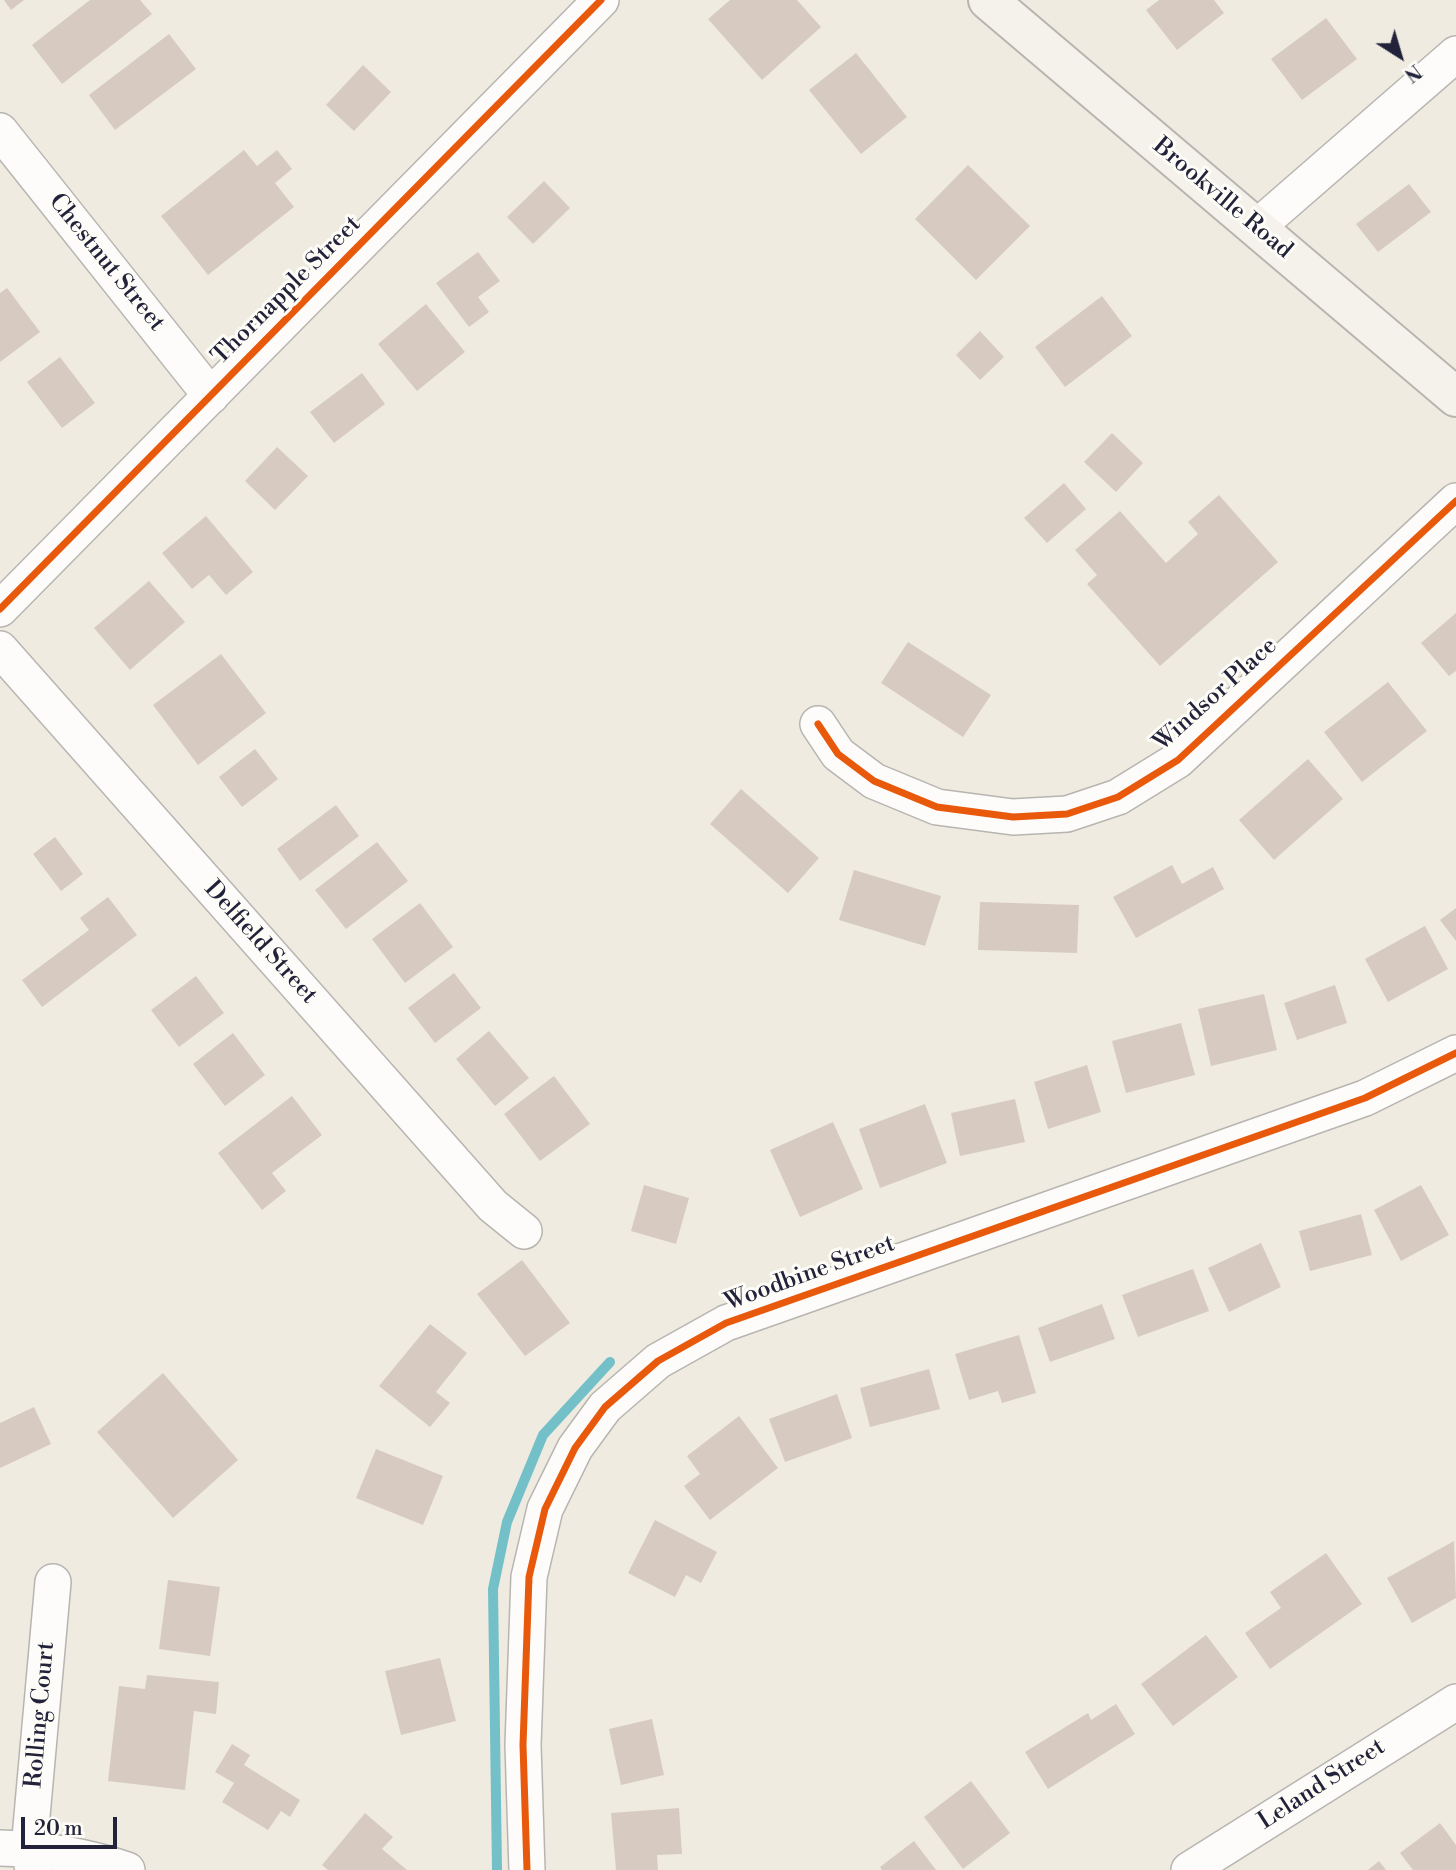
<!DOCTYPE html>
<style>
body{margin:0}
#map{position:relative;width:1456px;height:1870px;overflow:hidden;background:#efebe1;font-family:"Libre Bodoni",serif}
canvas{display:block}
.north{position:absolute;left:1365px;top:21px;width:70px;height:70px;-webkit-text-stroke:5px #fdfcf7;paint-order:stroke;rotate:143deg;font-size:19px;font-weight:700;line-height:28px;text-align:center;color:#22223b}
.north::after{content:'';display:block;margin:auto;width:24px;height:32px;background:#22223b;clip-path:polygon(50% 0,100% 100%,50% 72%,0 100%)}
.scale{position:absolute;left:21px;top:1817px;width:96px;height:32px;box-sizing:border-box;border:4px solid #22223b;border-top:0;padding-left:9px;font-size:21px;line-height:24px;white-space:nowrap;color:#22223b;-webkit-text-stroke:5px #fdfcf7;paint-order:stroke}
</style>
<div id="map">
<canvas width="1456" height="1870"></canvas>
<div class="north">N</div>
<div class="scale">20 m</div>
</div>
<script>
const g = document.querySelector('canvas').getContext('2d');
g.lineJoin = 'round';
function strokePath(path, color, width, dash) { g.strokeStyle = color; g.lineWidth = width; g.lineCap = dash ? 'butt' : 'round'; g.setLineDash(dash || []); g.stroke(path); }
function paint(path, color) { g.fillStyle = color; g.fill(path, 'evenodd'); }
function label(font, color, halo, rows, align = 'center') {
  g.font = font + ' "Libre Bodoni",serif'; g.lineWidth = 6; g.setLineDash([]); g.textBaseline = 'middle'; g.strokeStyle = halo; g.fillStyle = color; for (const [text, x, y, turn = 0] of rows) {
    g.save(); g.translate(x, y); g.rotate((+turn || 0) * Math.PI / 180); g.textAlign = isNaN(turn) ? turn : align; if (halo) g.strokeText(text, 0, 0); g.fillText(text, 0, 0); g.restore();
  }
}
strokePath(new Path2D(`
 M497,1870L493,1589L507,1522L543,1435L610,1362`), '#74c0c8', 10);
paint(new Path2D(`
 M4,0H24L11,10Z
 M90,0H140L152,14L62,84L32,45Z
 M730,0H797L821,27L762,80L708,19Z
 M1159,0H1214L1224,13L1177,50L1146,10Z
 M1326,18L1357,59L1302,100L1271,59Z
 M169,34L196,69L115,130L89,95Z
 M856,53L907,117L861,154L809,90Z
 M363,65L391,92L354,131L326,105Z
 M244,150L257,166L277,150L292,169L275,183L294,207L208,275L161,216Z
 M968,165L1030,226L976,280L915,219Z
 M544,181L570,208L533,244L507,217Z
 M1409,184L1431,212L1378,252L1356,224Z
 M478,252L500,281L478,297L489,312L469,327L436,283Z
 M7,288L40,332L0,362V293Z
 M1102,296L1132,336L1065,387L1035,347Z
 M426,304L465,352L417,391L378,344Z
 M980,331L1004,357L980,380L956,355Z
 M60,357L95,403L62,428L27,382Z
 M362,373L385,404L334,443L310,412Z
 M1112,433L1143,463L1116,492L1084,462Z
 M277,447L308,476L275,510L245,481Z
 M1064,483L1086,509L1047,543L1024,518Z
 M1219,495L1278,562L1160,666L1087,584L1097,575L1075,550L1120,511L1166,563L1198,534L1188,522Z
 M206,516L253,572L226,595L209,575L192,589L162,553Z
 M149,581L185,622L130,670L94,628Z
 M1456,613V671L1449,676L1421,643Z
 M908,642L991,695L963,737L881,683Z
 M221,654L266,713L198,765L153,705Z
 M1388,682L1427,731L1362,782L1324,732Z
 M255,749L278,779L242,807L219,777Z
 M1308,759L1343,799L1274,860L1239,820Z
 M741,789L819,858L788,893L710,824Z
 M336,805L359,836L300,881L277,849Z
 M55,837L83,874L61,891L33,854Z
 M377,842L408,881L346,929L315,890Z
 M1172,865L1182,884L1213,867L1224,889L1136,938L1113,897Z
 M854,870L941,896L925,946L839,920Z
 M108,897L137,935L42,1007L22,980L89,930L80,918Z
 M980,902L1079,905L1077,953L978,950Z
 M420,903L453,947L405,983L372,939Z
 M1456,908V941L1440,920Z
 M1425,926L1448,969L1388,1002L1365,959Z
 M454,973L481,1008L435,1043L408,1008Z
 M196,976L224,1013L179,1047L151,1010Z
 M1335,985L1347,1023L1297,1040L1284,1003Z
 M1264,994L1277,1050L1211,1066L1198,1009Z
 M1181,1023L1195,1075L1126,1093L1112,1041Z
 M489,1031L529,1078L495,1106L456,1059Z
 M233,1033L265,1075L225,1106L193,1064Z
 M1087,1065L1101,1112L1048,1129L1034,1082Z
 M554,1076L590,1124L540,1161L504,1114Z
 M292,1096L322,1135L272,1173L286,1191L262,1210L218,1153Z
 M1015,1099L1025,1142L960,1156L951,1113Z
 M925,1104L947,1163L880,1188L859,1129Z
 M833,1122L863,1189L800,1217L770,1150Z
 M644,1185L689,1198L676,1244L631,1231Z
 M1421,1185L1449,1235L1401,1261L1374,1210Z
 M1361,1214L1372,1255L1310,1271L1299,1231Z
 M1261,1243L1281,1287L1229,1312L1208,1268Z
 M522,1260L570,1323L525,1356L477,1294Z
 M1193,1269L1209,1311L1138,1337L1122,1295Z
 M1102,1304L1115,1339L1050,1362L1038,1328Z
 M430,1324L467,1353L436,1392L450,1403L430,1427L379,1386Z
 M1019,1335L1036,1393L1002,1403L998,1391L969,1400L955,1354Z
 M929,1369L940,1409L870,1427L860,1388Z
 M163,1373L238,1460L173,1518L97,1432Z
 M837,1394L852,1438L785,1462L769,1419Z
 M34,1407L51,1444L0,1468V1423Z
 M739,1416L778,1468L710,1520L684,1486L700,1474L687,1456Z
 M376,1449L443,1476L423,1525L356,1498Z
 M655,1520L717,1552L701,1583L686,1575L675,1597L628,1573Z
 M1454,1541L1456,1598L1412,1623L1387,1578Z
 M1326,1553L1362,1604L1270,1669L1245,1633L1281,1608L1270,1592Z
 M168,1580L220,1587L210,1656L159,1649Z
 M1206,1635L1238,1677L1173,1726L1141,1684Z
 M440,1658L456,1721L401,1735L385,1671Z
 M147,1675L219,1682L216,1714L194,1711L185,1790L108,1781L119,1686L145,1689Z
 M1116,1704L1135,1734L1048,1789L1025,1752L1088,1713L1091,1720Z
 M652,1719L664,1775L621,1785L609,1729Z
 M232,1744L250,1755L244,1765L300,1800L290,1817L281,1811L268,1830L222,1802L234,1783L215,1772Z
 M971,1781L1010,1833L963,1869L924,1817Z
 M679,1808L682,1854L657,1855L658,1870H616L611,1813Z
 M365,1813L393,1837L382,1849L407,1870H328L322,1865Z
 M1440,1823L1456,1845V1870H1413L1400,1853Z
 M914,1841L936,1870H882L880,1867Z
 M1379,1861L1386,1870H1368Z`), '#d7cbc1');
const street = new Path2D(`
 M0,131L211,396
 M1256,228L1456,54
 M0,609L601,0
 M0,649L493,1206L524,1231
 M818,724L838,754L874,781L937,807L1013,817L1067,814L1118,797L1178,760L1456,501
 M0,1848C44,1849 86,1856 127,1870
 M33,1870L29,1849L53,1582
 M527,1870L523,1745L529,1577L545,1509L575,1448L605,1407L658,1361L726,1323L1365,1098L1456,1053
 M1189,1870L1456,1702`);
const secondary = new Path2D(`
 M988,0L1456,397`);
strokePath(street, '#b8b5b1', 38);
strokePath(secondary, '#b8b5b1', 42);
strokePath(street, '#fdfcfa', 35);
strokePath(secondary, '#f5f2ec', 38);
strokePath(new Path2D(`
 M0,609L601,0
 M818,724L838,754L874,781L937,807L1013,817L1067,814L1118,797L1178,760L1456,501
 M527,1870L523,1745L529,1577L545,1509L575,1448L605,1407L658,1361L726,1323L1365,1098L1456,1053`), '#e8590c', 7);
label('24px', '#22223b', '#fdfcf7', [
 ["Brookville Road",1222,199,40],
 ["Chestnut Street",106,263,51],
 ["Thornapple Street",287,291,-45],
 ["Windsor Place",1216,695,-42],
 ["Delfield Street",260,943,48],
 ["Woodbine Street",810,1274,-20],
 ["Rolling Court",41,1715,-85],
 ["Leland Street",1322,1785,-33]
]);
</script>
